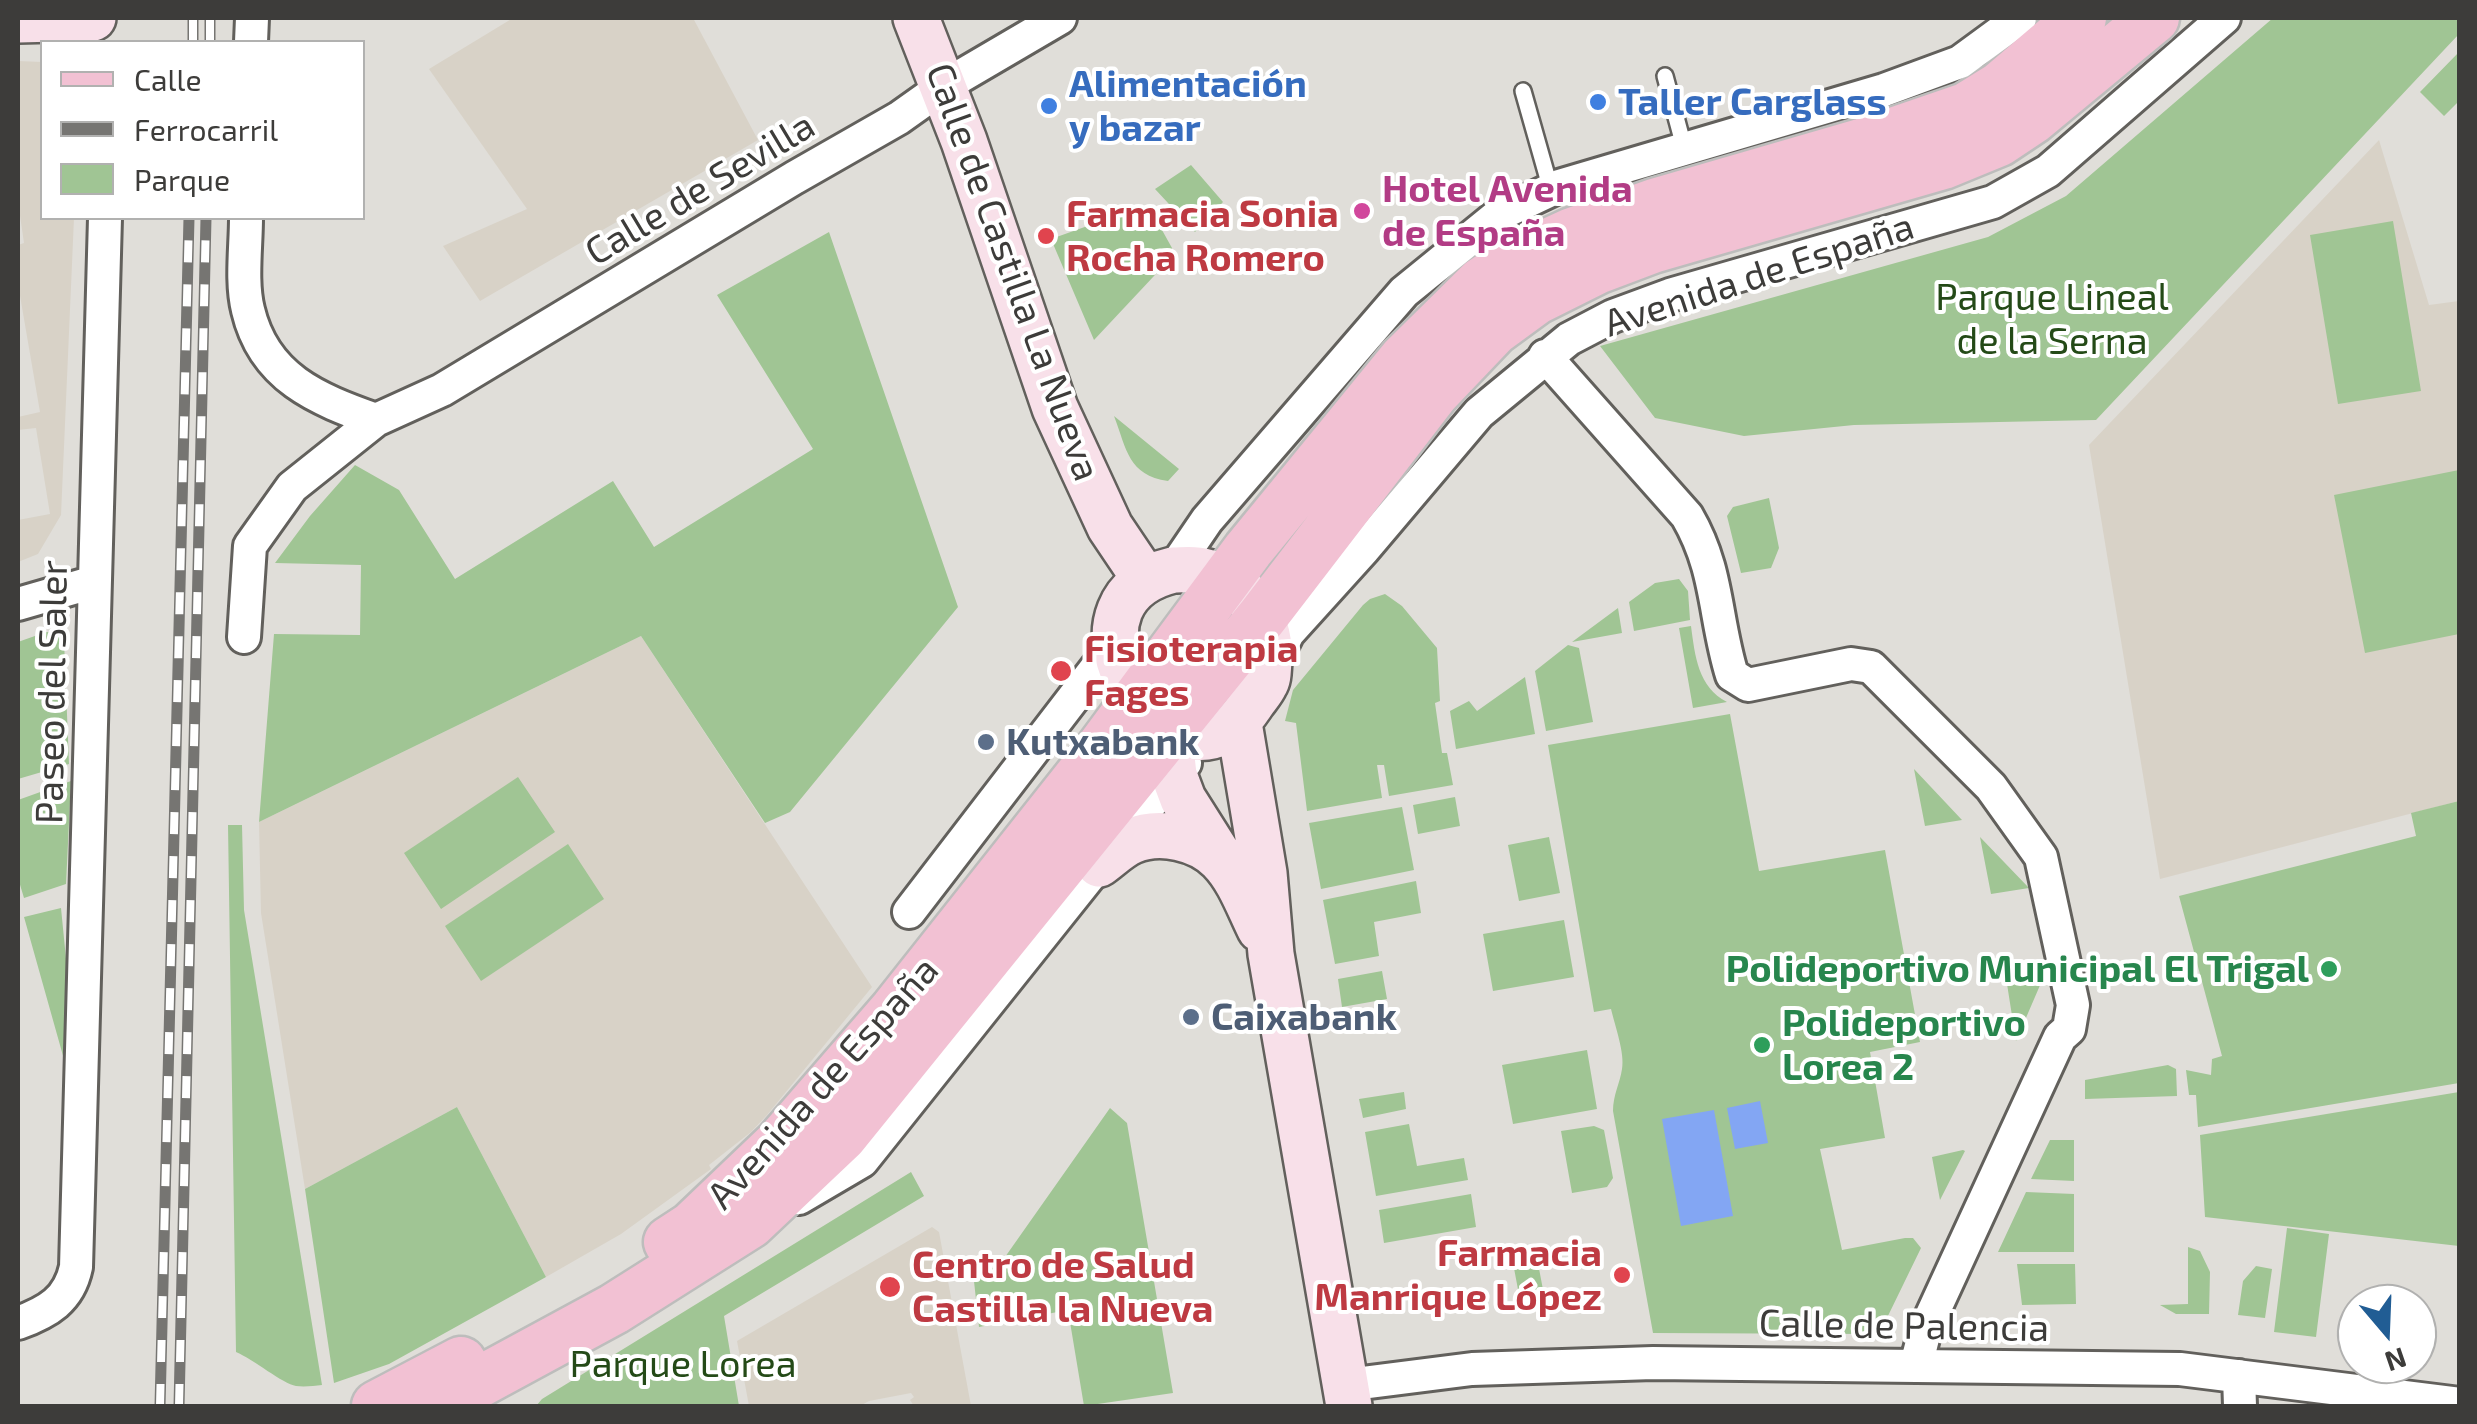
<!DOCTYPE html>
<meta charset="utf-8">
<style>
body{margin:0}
#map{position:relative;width:2477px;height:1424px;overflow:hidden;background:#e0ded9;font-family:"Exo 2",sans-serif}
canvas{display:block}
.frame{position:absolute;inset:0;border:20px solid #3d3c3a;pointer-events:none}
.legend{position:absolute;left:40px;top:40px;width:325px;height:180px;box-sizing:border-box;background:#fff;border:2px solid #b1b1b0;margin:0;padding:12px 18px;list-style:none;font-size:30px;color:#3d3c3a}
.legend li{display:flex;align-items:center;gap:20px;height:50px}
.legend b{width:50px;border:2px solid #b1b1b0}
.north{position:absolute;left:2337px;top:1284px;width:100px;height:100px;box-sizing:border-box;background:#fff;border:2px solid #b1b1b0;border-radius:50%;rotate:161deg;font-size:28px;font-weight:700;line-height:40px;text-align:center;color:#3d3c3a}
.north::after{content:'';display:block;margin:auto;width:35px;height:45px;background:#215d94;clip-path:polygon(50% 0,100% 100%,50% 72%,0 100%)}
</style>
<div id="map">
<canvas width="2477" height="1424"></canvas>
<div class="frame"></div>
<ul class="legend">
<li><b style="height:12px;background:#f2c1d3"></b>Calle</li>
<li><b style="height:12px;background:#767572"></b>Ferrocarril</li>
<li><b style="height:28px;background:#a0c594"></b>Parque</li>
</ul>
<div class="north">N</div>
</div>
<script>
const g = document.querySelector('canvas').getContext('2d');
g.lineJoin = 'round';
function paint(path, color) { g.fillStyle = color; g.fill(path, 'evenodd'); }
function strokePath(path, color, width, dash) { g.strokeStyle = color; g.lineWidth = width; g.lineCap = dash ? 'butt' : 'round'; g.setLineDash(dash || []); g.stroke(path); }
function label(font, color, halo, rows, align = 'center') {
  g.font = font + ' "Exo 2",sans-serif'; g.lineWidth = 8; g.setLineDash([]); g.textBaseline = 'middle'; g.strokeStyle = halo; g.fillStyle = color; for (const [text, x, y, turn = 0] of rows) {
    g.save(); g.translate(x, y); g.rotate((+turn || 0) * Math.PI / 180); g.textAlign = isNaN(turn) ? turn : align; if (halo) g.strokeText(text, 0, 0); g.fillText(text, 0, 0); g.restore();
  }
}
paint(new Path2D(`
 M513,18H693L758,140L480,301L443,246L527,209L429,69Z
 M18,61L42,62V218H74L61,515L38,554L18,562V520L50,514L36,428L18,430V417L40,412L18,284V245L24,243L18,202Z
 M2379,140L2429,305L2459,301V801L2160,879L2089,445Z
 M641,636L872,987L767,1115L751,1132L709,1165L711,1169L621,1234L546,1277L457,1107L305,1189L261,913L259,822Z
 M932,1227L939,1232L971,1406H914L910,1400L914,1397L911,1393L869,1401L860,1406H749L737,1341Z`), '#d8d2c7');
paint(new Path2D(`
 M2273,18H2459V34L2096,420L1854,425L1744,436L1655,418L1600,346L1988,237L2066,196Z
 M2459,52V101L2444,116L2420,92Z
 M1191,165L1223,202L1195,232L1155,189Z
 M1138,208L1162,230L1172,248L1169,260L1094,340L1051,239Z
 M2393,221L2421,391L2338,404L2310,235Z
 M829,232L958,607L790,812L765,823L641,636L259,822L274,634L360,635L361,565L275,563L310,516L355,465L399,490L455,579L613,481L654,547L813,449L717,295Z
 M1114,416L1179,469L1168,481C1128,475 1127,450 1114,416Z
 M2459,470V634L2365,653L2334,495Z
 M1769,498L1779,548L1771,568L1741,573L1727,516L1733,507Z
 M1679,579L1688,591L1690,620L1634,631L1629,602L1655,583Z
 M1385,594L1402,606L1437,648L1440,701L1435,703L1442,753H1447L1453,785L1389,796L1384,765H1377L1382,798L1307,811L1296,723L1285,721L1293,690L1363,605L1370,599Z
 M1618,608L1622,633L1572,642Z
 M1691,626C1695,656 1698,687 1727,702L1693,708L1679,628Z
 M46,632L61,633L64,640L69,764L18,779V642Z
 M1568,645L1579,648L1593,722L1546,731L1535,671Z
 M1525,677L1535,734L1456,749L1450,711L1469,701L1477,711Z
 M1730,714L1759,871L1885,850L1920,1042L1870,1052L1885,1138L1820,1149L1842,1250L1905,1238H1913L1921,1248L1885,1322L1869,1334L1653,1333L1613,1111C1613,1095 1620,1083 1622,1069C1625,1053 1615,1026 1611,1009L1594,1012L1548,745Z
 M1914,769L1962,820L1925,826Z
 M518,777L555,832L441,909L404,853Z
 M71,781L66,884L24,898L18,878V800Z
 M1455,797L1460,826L1418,834L1413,805Z
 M2459,801V1083L2198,1127L2196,1095H2189L2186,1070L2211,1075L2212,1059L2222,1056L2179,896L2416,836L2411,813Z
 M1402,807L1414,870L1321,889L1309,823Z
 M228,825H242L244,910L322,1385C314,1386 304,1387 296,1386C283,1384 253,1359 236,1352Z
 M1549,837L1560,893L1519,901L1508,845Z
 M1980,837L2029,888L1991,894Z
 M568,844L604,899L481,981L445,926Z
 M1416,881L1421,913L1374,922L1379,956L1335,964L1323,900Z
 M61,908L77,1070H67L24,917Z
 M1564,920L1574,977L1493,991L1483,934Z
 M1382,971L1387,999L1342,1007L1338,979Z
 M2044,976L2016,1041L2007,984Z
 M1587,1050L1597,1109L1513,1124L1502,1065Z
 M2168,1065L2176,1069L2177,1096L2085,1099V1080Z
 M1404,1092L1406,1109L1363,1118L1359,1099Z
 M2459,1092V1246L2205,1217L2200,1135Z
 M457,1107L546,1277L389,1364L334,1383L305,1189Z
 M1110,1108L1127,1123L1173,1393L1084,1406L1068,1310L979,1327L973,1272L998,1267Z
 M1409,1124L1417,1166L1464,1158L1468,1180L1376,1196L1365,1132Z
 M1594,1126L1604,1130L1613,1178L1607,1187L1572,1193L1561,1131Z
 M2050,1140H2074V1181L2031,1179Z
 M1963,1150L1965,1151L1940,1200L1932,1157Z
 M911,1172L924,1196L724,1316L739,1406H536L542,1399Z
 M2026,1192L2074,1194V1252H1998Z
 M1471,1194L1476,1227L1384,1243L1379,1210Z
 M2287,1228L2329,1234L2316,1337L2274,1332Z
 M2188,1247L2200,1251L2210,1272L2209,1314H2176L2160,1305L2188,1304Z
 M1537,1258L1544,1295L1520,1300L1513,1263Z
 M2017,1264H2075L2076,1304L2022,1305Z
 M2256,1266L2272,1269L2265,1318L2238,1315L2243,1281Z`), '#a0c594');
paint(new Path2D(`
 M1760,1101L1768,1143L1735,1149L1727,1108Z
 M1714,1110L1733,1216L1681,1226L1662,1119Z`), '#83a6f3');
const lane = new Path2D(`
 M1665,76L1684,147
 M1523,91L1551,190`);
const street = new Path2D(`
 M251,42L252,18
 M246,218C246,247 241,282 248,310C264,378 317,399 376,420
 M1545,356L1687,516C1719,571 1714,617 1732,675L1748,685L1851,664L1871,667L1991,787L2041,857L2073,1005L2069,1029L2060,1037L1925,1330L1916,1366
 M1173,570L1207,520L1404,292L1500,214L1559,186L1884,90L1960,62L2020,18
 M18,604L94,582
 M244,637L250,546L292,487L376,420L442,390L794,178L899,118L944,86L1060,18
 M1271,668L1288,633L1364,549L1479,413L1569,339L1613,316L1670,295L1993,202L2048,171L2224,18
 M909,912L1101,662L1114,624
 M799,1198L862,1161L1099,864L1185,763
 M18,1323C48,1312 69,1300 76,1267L105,218
 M2239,1376L2240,1406
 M1346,1385L1472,1369L1653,1363L2180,1369L2460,1404`);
const secondary = new Path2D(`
 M916,18L964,141L1055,408L1110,527L1145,579
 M18,20L93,18
 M1173,570C1182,570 1194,568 1203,571C1245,580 1272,619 1269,662C1268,669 1269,678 1265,684C1262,691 1256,697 1252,703C1241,719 1233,731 1212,736C1142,754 1056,598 1173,570Z
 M1239,723L1264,873L1271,954L1349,1406
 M1169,730L1174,775L1183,799L1221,859
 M1099,864C1109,857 1120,846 1132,841C1160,829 1200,838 1221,860C1239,878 1249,907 1260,929`);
const primary = new Path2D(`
 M669,1242L692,1227L779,1144L895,1010L1088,766L1248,550L1404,359L1481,283L1522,256L1572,233L1654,204L1864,143L1966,108L2000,87L2081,18
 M377,1406L461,1362
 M435,1406L614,1309L750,1223L842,1136L1262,617L1434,393L1494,330L1535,300L1599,268L1652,248L1943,164L1999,141L2032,119L2154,18`);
strokePath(lane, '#62605c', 20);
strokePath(street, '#62605c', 38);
strokePath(secondary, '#62605c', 50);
strokePath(primary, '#bdbdbc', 55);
strokePath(lane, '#fff', 15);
strokePath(street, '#fff', 32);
strokePath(secondary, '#f8e0e9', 45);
strokePath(primary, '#f2c1d3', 50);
const rail = new Path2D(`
 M193,42V18
 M210,42V18
 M160,1406L189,218
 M179,1406L206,218`);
strokePath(rail, '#767572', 11);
strokePath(rail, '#fff', 8, [22]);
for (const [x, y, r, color] of [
 [1598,102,10,"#3f7fe0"],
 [1049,106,10,"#3f7fe0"],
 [1362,211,10,"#d1479c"],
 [1046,236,10,"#e0444e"],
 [1061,671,12,"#e0444e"],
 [986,742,10,"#5c6f8a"],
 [2329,969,10,"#2e9e5b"],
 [1191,1017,10,"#5c6f8a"],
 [1762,1045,10,"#2e9e5b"],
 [1622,1275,10,"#e0444e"],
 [890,1287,12,"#e0444e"]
]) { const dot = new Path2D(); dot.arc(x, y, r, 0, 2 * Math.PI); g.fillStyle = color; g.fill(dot); strokePath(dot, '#fff', 4); }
label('bold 38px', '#366cbe', '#fff', [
 ["Alimentación",1069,84],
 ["y bazar",1069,128],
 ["Taller Carglass",1618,102]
], 'left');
label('38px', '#3d3c3a', '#fff', [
 ["Calle de Sevilla",700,189,-31],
 ["Calle de Castilla La Nueva",1013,272,70],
 ["Avenida de España",1759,275,-18],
 ["Paseo del Saler",52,692,-89],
 ["Avenida de España",823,1083,-48],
 ["Calle de Palencia",1904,1326,1]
]);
label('bold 38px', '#b23c85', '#fff', [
 ["Hotel Avenida",1382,189],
 ["de España",1382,233]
], 'left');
label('bold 38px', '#be3a42', '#fff', [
 ["Farmacia Sonia",1066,214],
 ["Rocha Romero",1066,258],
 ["Fisioterapia",1084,649],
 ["Fages",1084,693],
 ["Farmacia",1602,1253,"right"],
 ["Manrique López",1602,1297,"right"],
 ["Centro de Salud",912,1265],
 ["Castilla la Nueva",912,1309]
], 'left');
label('38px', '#244a17', '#fff', [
 ["Parque Lineal",2052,297],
 ["de la Serna",2052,341],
 ["Parque Lorea",683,1364]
]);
label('bold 38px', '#4e5e75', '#fff', [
 ["Kutxabank",1006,742],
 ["Caixabank",1211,1017]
], 'left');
label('bold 38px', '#27864d', '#fff', [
 ["Polideportivo Municipal El Trigal",2309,969],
 ["Polideportivo",1782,1023,"left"],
 ["Lorea 2",1782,1067,"left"]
], 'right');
</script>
